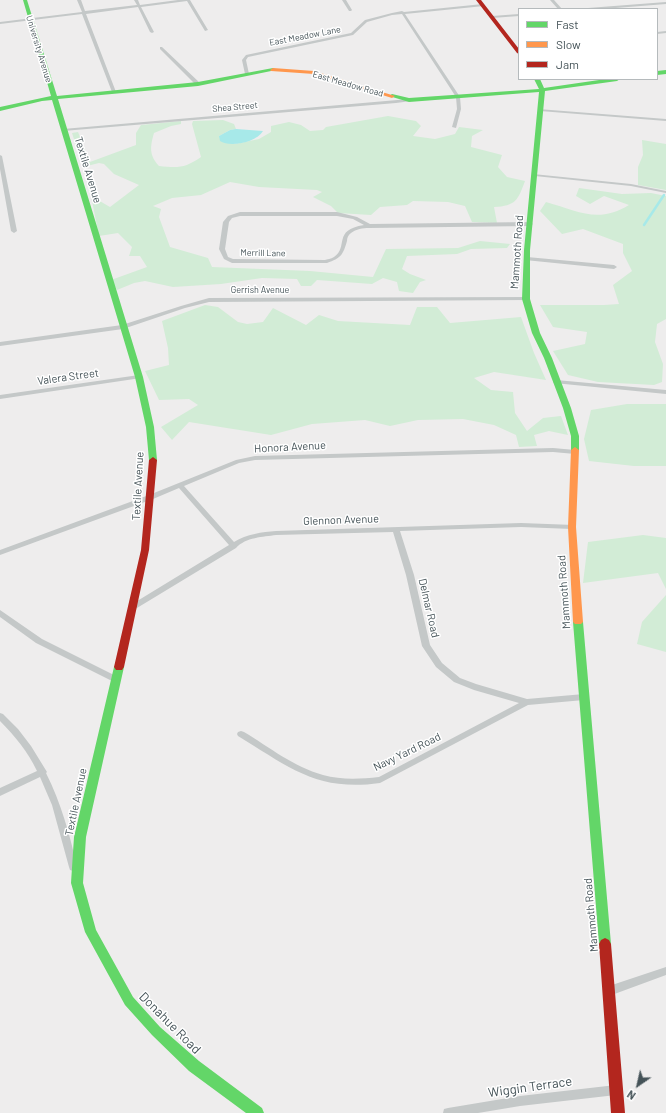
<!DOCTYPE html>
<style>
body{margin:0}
#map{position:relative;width:666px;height:1113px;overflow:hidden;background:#eeeded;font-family:Barlow,sans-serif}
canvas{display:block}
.legend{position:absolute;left:518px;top:8px;width:140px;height:72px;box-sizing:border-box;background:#fff;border:1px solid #b5babc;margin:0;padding:5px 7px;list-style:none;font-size:12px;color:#455358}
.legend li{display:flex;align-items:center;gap:8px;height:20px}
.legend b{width:20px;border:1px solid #b5babc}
.north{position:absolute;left:618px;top:1065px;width:40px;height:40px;-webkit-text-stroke:3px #fff;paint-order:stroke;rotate:214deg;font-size:11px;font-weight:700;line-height:16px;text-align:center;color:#455358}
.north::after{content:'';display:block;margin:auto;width:14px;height:18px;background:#455358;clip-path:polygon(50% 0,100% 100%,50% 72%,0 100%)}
</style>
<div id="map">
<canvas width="666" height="1113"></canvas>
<ul class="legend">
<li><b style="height:5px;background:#63d668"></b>Fast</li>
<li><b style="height:5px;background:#ff974d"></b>Slow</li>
<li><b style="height:5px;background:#b3261e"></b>Jam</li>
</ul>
<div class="north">N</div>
</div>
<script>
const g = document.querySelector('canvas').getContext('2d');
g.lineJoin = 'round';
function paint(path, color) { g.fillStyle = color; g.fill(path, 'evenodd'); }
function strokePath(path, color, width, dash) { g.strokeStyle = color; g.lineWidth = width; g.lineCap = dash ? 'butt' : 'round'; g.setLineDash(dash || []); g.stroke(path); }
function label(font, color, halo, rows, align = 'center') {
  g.font = font + ' Barlow,sans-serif'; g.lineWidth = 3; g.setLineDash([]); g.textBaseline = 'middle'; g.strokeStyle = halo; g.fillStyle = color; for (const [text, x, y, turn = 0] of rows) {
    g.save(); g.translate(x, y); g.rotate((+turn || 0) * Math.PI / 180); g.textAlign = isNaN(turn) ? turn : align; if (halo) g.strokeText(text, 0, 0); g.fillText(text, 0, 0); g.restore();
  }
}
paint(new Path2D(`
 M388,116L416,121L421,126L413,136L435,139L455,134L459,127L483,130L472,136L471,147L502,155L498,167L507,177L525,181C518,200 516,206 494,207L497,223L472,222L465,206L448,202L413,201L407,205L380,207L371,215L338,213L331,206L313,197L322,192L317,190L259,187L230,182L201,195L172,198L153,206L161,209L159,217L170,247L208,258L212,267L310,271L373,277L386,249L458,248L480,241L510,244L507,248L471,249L457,254L407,256L402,269L410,274L426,280L420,282L413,293L399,291L397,282L383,278L372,284L317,280L311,286H301L297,279L262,278L221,284L173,287L145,281L134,283L117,290L111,280L147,267L140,256H129L132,247L118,233L99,236L91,196L110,207L139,185L114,174L104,164L99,163L83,167L72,133L78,132L90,162L136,145V133L141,125L181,121V124L171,126L154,133C150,147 149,155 159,166C179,168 185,168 201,157L192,124L193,121L223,120L234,124L236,129L230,130L219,136L235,144L259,139L271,132V126L289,122L301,125L310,131L323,130L326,127Z
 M642,140L666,144V190L638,185V167L643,155Z
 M579,188L622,194L651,193L666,196V319L657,324L655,342L663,364L662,382L654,385L598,382L568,375L553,351L585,344L587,332L553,327L540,305H604L619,304L613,285L632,271L623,253V244L583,229L562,234L540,211L546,202C578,211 598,224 629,205L604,196L590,204L576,196Z
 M205,305L218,307L238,322L247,324L263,322L273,308L306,325L319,315L338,321L410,325L417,307H437L450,323L521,317L534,353L546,380L494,372L474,378L491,390L513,392L515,413L527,431L543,418L561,416L568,435L549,431L534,435L537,446L519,447L516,435L494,425L463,419L418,420L390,426L365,420L312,424L271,435L189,422L172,440L161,427L198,405L189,399L159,400L145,371L169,365L168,348L162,321Z
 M627,404H666V466H634L589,461L584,439L591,410Z
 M643,535L666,538V589L658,573L583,583L588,542Z
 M666,595V652L637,644L642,622Z`), '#d2ecd6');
paint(new Path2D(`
 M236,129L263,131C257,142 230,148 220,141L219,136L230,130Z`), '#a7e9e9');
strokePath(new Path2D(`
 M644,225L664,195`), '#a7e9e9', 2.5);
paint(new Path2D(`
 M77,0H81L85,11L137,5L134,0H138L140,5L178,0H190L208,30L205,31L187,1L141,7L154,32L152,33L150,32L138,7L86,14L116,92L114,93L112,92L82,14L0,24V22L82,12Z
 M342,0H346L352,10L351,11H349Z
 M550,0H554L562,9H558Z
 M666,2V4L603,9H586L588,8Z
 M483,4H484V6L405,14L460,97L461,109L456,128L452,127L457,109L456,97L402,14L392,15L367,22L353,35L248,57L246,60L249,74L247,75L245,74L242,60L246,55L351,33L365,20L392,13L402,11L404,12Z
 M519,14V16L492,18L490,17L492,16Z
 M666,31V33L657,34V32Z
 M160,47H162L200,83V85H196L160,49Z
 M409,99L411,100V101L396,103L63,131L61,130L63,129Z
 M538,109L666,119V121L540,111L538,110Z
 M0,155L2,156L17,231L14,233L11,231L0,169Z
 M533,174L631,184L666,191V193L631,186L535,176L533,175Z
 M240,212H337L357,217L370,224L530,222L533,224L530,226L369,228C363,228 356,229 351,233C348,235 347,238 347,241C343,255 341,258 327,263H232L224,259L219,249L223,222L228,216ZM240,216H337L353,219L364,225C332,230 349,247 334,257C331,259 327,259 325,260L233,259L228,257L225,249L229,222L232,218Z
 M527,257L614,265L617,267L614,269L525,260V258Z
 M526,297L529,299L528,300L209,302L185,308L123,329L0,346V342L122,325L181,306L209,298Z
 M139,375L142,377L141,378L0,399V395Z
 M556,380L666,390V394L554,383L553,382Z
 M553,448L575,450L578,452L575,454L553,452L255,460L239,463L184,486L234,542C247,534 262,532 276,531L521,523L574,525L575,527L574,529H572L521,527L400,531L414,575L430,645L442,663L460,678L476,684L527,699L584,694L587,695L588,697L587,699L584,700L528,705L380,783C317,792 289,767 238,736L237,734L238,732L241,731L244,732C269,747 294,767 323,775C341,780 360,779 379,777L519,703L474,690L454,682L436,667L422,646L406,575L393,532L276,535C263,537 246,537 236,548L132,611L129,610L128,608L129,606L229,545L179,488L153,499L0,555V550L149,495L236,460L255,456Z
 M0,610L42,639L118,677L119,679L118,681L115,682L112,681L36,643L0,617Z
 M0,713L3,714L18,729L31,746L47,772L46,773C61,803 70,835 77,867L76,870L73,871L70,870L69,867L52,805L40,777L0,796V788L37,771C28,752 15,736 0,721Z
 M666,967V975L609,996L606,994L604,991L606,988L609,986Z
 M616,1085L620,1086L621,1090L620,1094L616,1095L520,1106L478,1113H443L444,1109L448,1108L520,1096Z`), '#c4c8c8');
paint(new Path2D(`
 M23,0H27L57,96L198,82L273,68L276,70L198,86L58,99L143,377L154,427L157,460L156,462H150L149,460L146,427L135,377L52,100L42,101L0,111V107L51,96Z
 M666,70V74L657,75V71Z
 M534,79H540L544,88L606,79H620L617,81L545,91L530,250V299L540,333L552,358L571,408L579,436V450L575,453L571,450V436L563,408L544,358L532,333L522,299L524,250L539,92L409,102L389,96L392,94L409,98L539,89Z
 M578,618L581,620L583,622L611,944L609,948L605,950L601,948L599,944L573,622L575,620Z
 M119,663L122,664L124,667L86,837L83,883L96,930L133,997L160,1027L199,1061L262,1108L264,1113H246L189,1071L152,1035L125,1005L85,932L71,883L74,837L114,667L116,664Z`), '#63d668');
paint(new Path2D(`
 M273,68L314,71L395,96L392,98L314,74L271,71L270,70Z
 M575,447L579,450L576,527L583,622L581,624H575L573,622L568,527L571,450Z`), '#ff974d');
paint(new Path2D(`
 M476,0H481L519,49V54L517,53Z
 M153,457L157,460L149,550L124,667L122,670H116L114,667L141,550L149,460Z
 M605,938L609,940L611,944L625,1113H611L599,944L601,940Z`), '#b3261e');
label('9px', '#455358', '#fff', [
 ["East Meadow Lane",305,36,-11],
 ["University Avenue",39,49,73],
 ["East Meadow Road",348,84,16],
 ["Shea Street",235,107,-5],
 ["Merrill Lane",263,253,1],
 ["Gerrish Avenue",260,290]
]);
label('11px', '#455358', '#fff', [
 ["Textile Avenue",88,170,73],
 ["Mammoth Road",517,252,-86],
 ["Valera Street",68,377,-8],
 ["Honora Avenue",290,447,-3],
 ["Textile Avenue",138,486,-87],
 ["Glennon Avenue",341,520,-2],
 ["Mammoth Road",564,592,-94],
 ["Delmar Road",429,608,77],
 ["Navy Yard Road",407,752,-26],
 ["Textile Avenue",76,802,-78],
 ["Mammoth Road",591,915,-95]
]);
label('13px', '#455358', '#fff', [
 ["Donahue Road",170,1023,45],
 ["Wiggin Terrace",530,1087,-8]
]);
</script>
